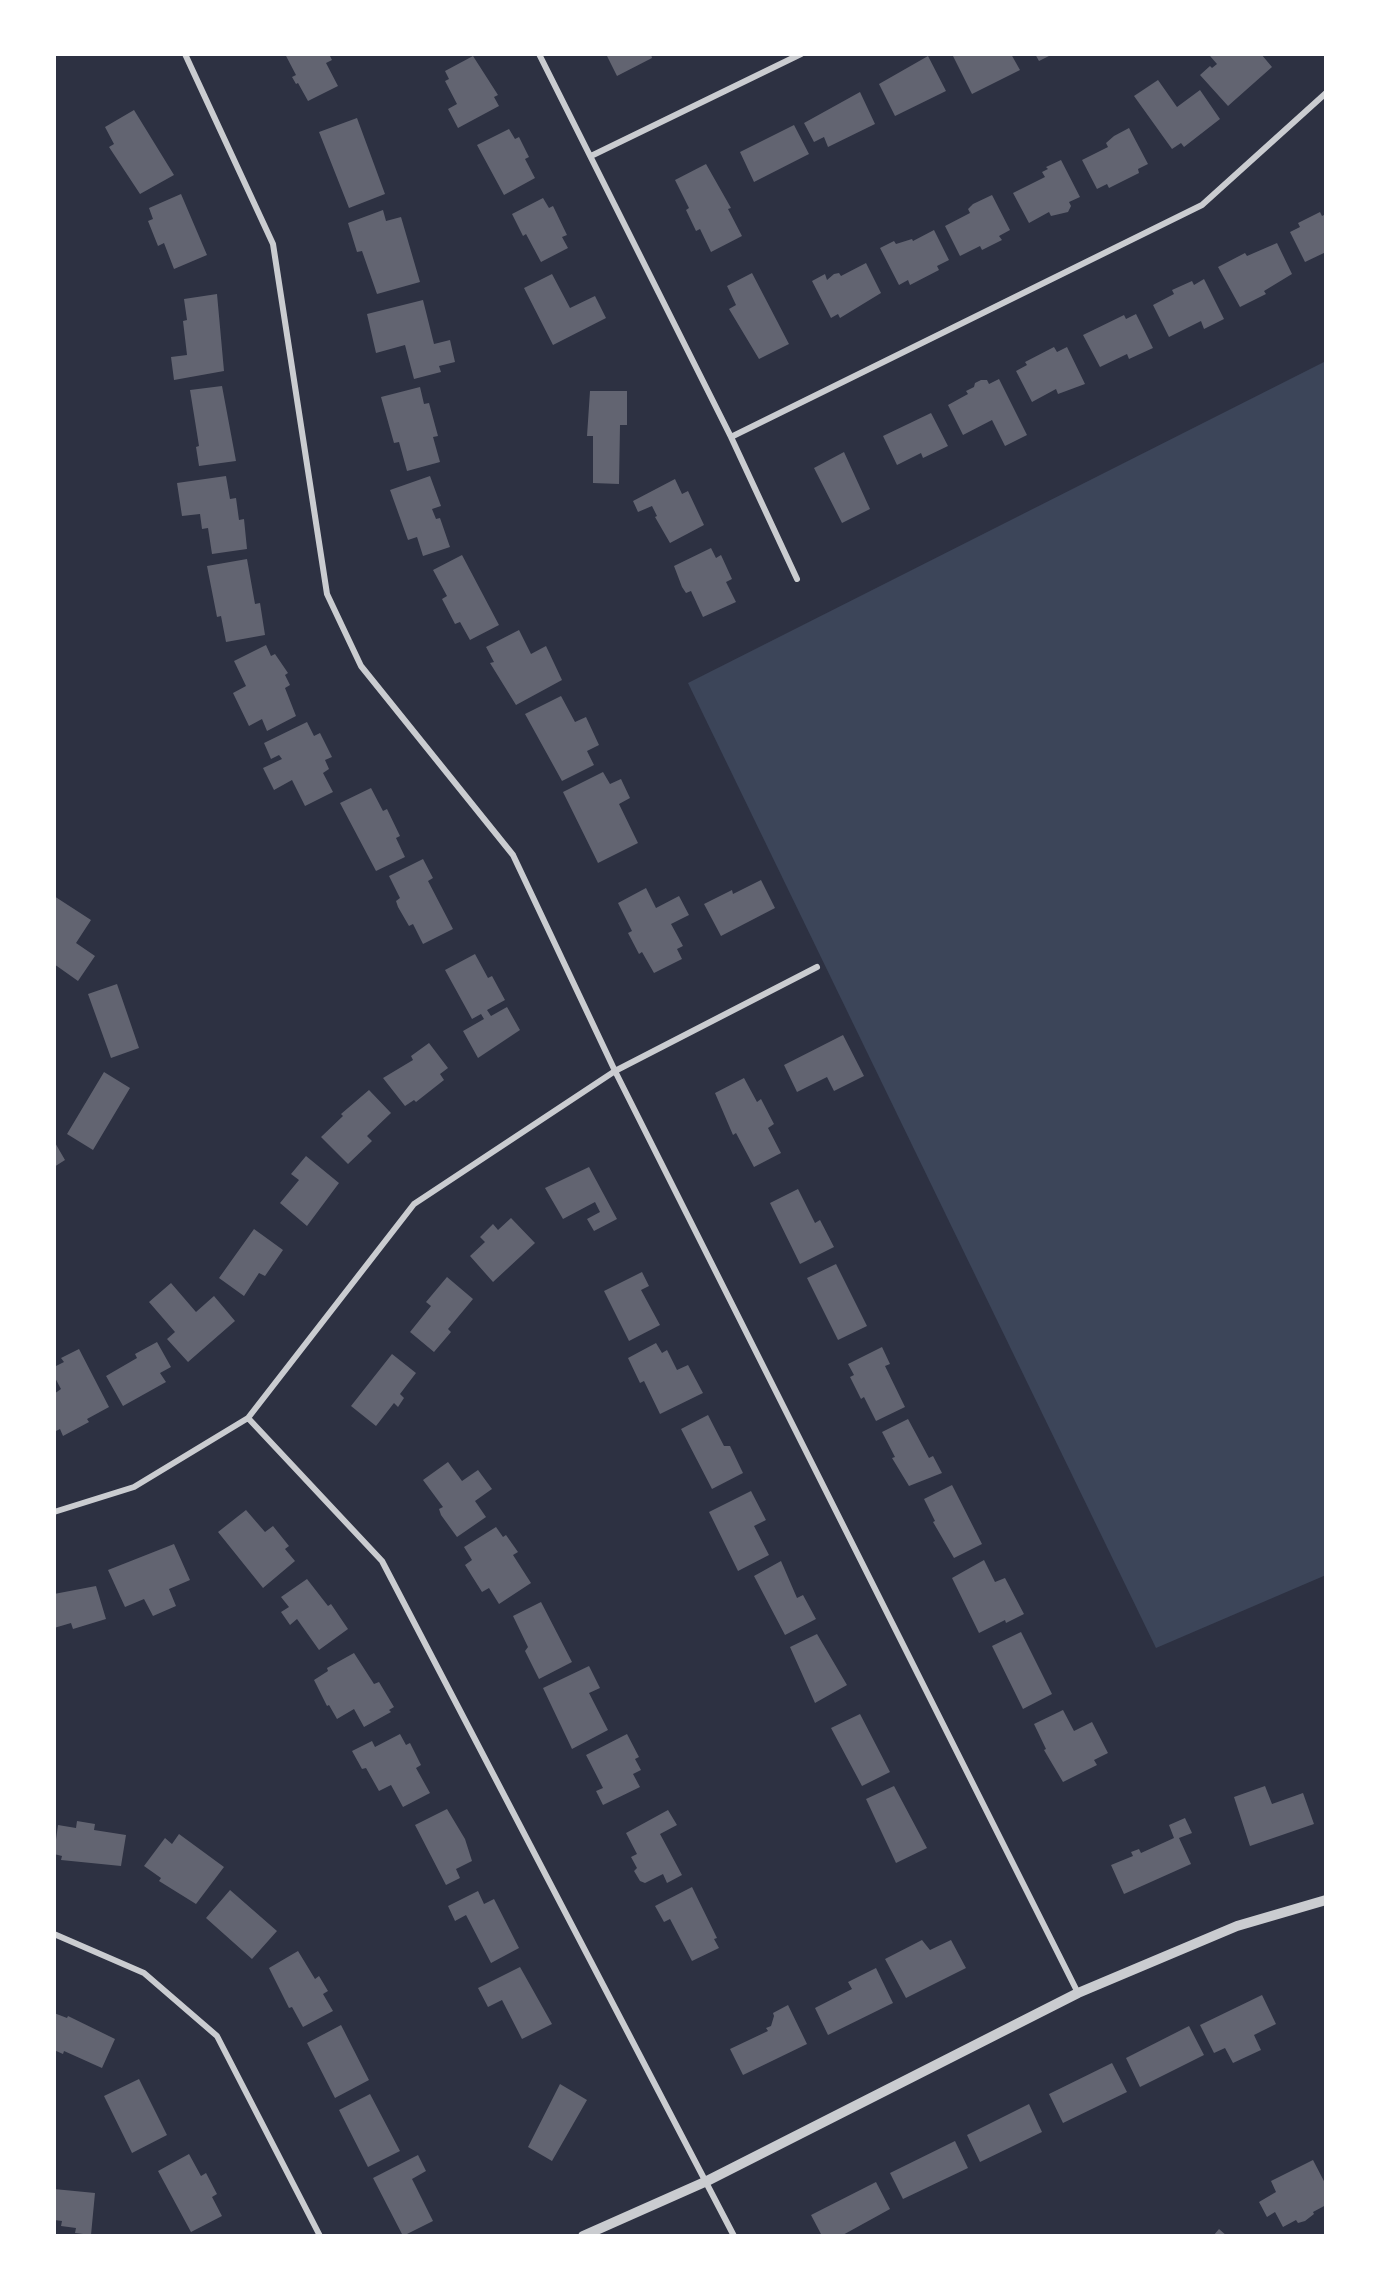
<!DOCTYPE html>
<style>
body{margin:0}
#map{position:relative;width:1380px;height:2290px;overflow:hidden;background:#2d3142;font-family:Ubuntu,sans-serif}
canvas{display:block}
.frame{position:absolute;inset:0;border:56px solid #fff;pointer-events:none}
</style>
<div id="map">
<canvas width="1380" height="2290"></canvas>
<div class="frame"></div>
</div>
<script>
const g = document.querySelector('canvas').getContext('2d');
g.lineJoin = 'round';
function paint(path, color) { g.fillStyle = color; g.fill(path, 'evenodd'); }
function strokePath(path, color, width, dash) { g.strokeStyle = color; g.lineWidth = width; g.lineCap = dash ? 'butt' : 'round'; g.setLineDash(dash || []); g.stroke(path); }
paint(new Path2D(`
 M1326,361V1575L1156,1648L688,683Z`), '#3c4559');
paint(new Path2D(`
 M285,54H329L332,60L326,63L338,86L308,101L298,83L296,84L292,77L296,75Z
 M606,54H651L652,58L617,76Z
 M952,54H1011L1020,70L972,94Z
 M1035,54H1053L1039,61Z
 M1212,54H1261L1272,67L1228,106L1200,75L1210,66L1212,68L1217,64L1210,56Z
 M473,56L498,95L494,97L499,106L458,128L448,109L457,104L445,81L449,79L445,71Z
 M928,56L946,91L895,116L879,84Z
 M1158,80L1177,107L1200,90L1220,119L1184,147L1181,143L1172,149L1134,96Z
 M860,92L875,124L828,147L824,137L814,142L804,123Z
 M134,110L174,175L140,194L109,147L114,144L105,127Z
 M357,118L385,194L349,208L319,132Z
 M794,125L809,154L754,182L740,152Z
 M1129,128L1148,164L1138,169L1139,173L1109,188L1107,184L1097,189L1082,160L1108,147L1106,143L1114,136Z
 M509,129L515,139L519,137L529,157L525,159L535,178L504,195L477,145Z
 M1061,160L1080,197L1069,202L1071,206L1068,212L1051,216L1049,212L1029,223L1013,193L1045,177L1042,172L1048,169L1046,167Z
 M706,164L731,208L728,209L742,236L711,252L700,229L696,231L686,210L689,208L675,180Z
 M181,194L207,255L174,269L164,243L158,246L148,221L153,219L149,208Z
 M992,195L1010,230L999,236L1002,240L982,250L980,246L960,256L945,226L970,213L968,209L973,204Z
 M543,198L549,208L553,206L567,235L562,237L568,248L541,262L526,234L523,236L512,214Z
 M383,210L386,221L401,217L420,282L377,294L362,251L357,252L348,223Z
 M1320,212L1322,216L1326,214V252L1305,262L1290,232L1300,227L1298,223Z
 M934,230L949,260L937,266L939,270L910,285L908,280L899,285L880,248L894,241L896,244L912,239L913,241Z
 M1277,243L1292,274L1264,291L1266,294L1240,307L1218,267L1245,253L1247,256Z
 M866,263L881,293L840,318L838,314L831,318L812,281L825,274L827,280L834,274L839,273L841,276Z
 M752,273L789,344L759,359L729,309L736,305L727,286Z
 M552,274L570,308L595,296L606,318L553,345L524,288Z
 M1204,279L1224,319L1204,329L1201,321L1169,337L1153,305L1174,294L1172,290L1192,281L1194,285Z
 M217,294L224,371L174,380L171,357L187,355L183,321L187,320L184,299Z
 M423,300L434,344L450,340L455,362L439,366L441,372L414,379L405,345L376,353L367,314Z
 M1136,314L1153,348L1129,359L1127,354L1100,367L1083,335L1124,315L1126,319Z
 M1054,347L1057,352L1067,347L1085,384L1058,394L1056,389L1032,402L1016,371L1027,365L1025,362Z
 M999,379L1027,435L1005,446L992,420L963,435L948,405L968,394L966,391L974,387L975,383L981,380H987L989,384Z
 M222,386L236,461L199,466L196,447L199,446L190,390Z
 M420,387L424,404L429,403L438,436L433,437L440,462L407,471L399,442L394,443L381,397Z
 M590,391H627V425H620L619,484L593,483V436H587Z
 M931,413L948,446L923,458L921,453L897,465L883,436Z
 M844,452L870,509L842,523L814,468Z
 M226,476L230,499L236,498L239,520L244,519L247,549L212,554L208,528L202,529L200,514L182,516L177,483Z
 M430,476L441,506L432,509L436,519L440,518L450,547L423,556L417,537L408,540L390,490Z
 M675,479L682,494L688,491L704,525L670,543L655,517L657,516L652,506L638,512L633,501Z
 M711,548L716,558L721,555L732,579L726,582L736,602L703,617L691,591L686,593L682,587L674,566Z
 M462,555L499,625L470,640L460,622L455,624L442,599L447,596L433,570Z
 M247,559L255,604L260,603L265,635L226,642L221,616L217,617L207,566Z
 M519,630L531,654L546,646L562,680L516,705L490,663L494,662L486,647Z
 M266,645L271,656L275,654L288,673L285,675L290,685L285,688L296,716L267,731L262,719L249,726L233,693L246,686L234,661Z
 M561,696L575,722L586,717L599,745L587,751L594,765L562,781L525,714Z
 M307,722L314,736L320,733L332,757L325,760L329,769L323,773L333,792L305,806L292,780L274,790L263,768L282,759L279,755L271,759L264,743Z
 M603,772L610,784L621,779L630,798L619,804L638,843L598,863L563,792Z
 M371,788L383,811L387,809L400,836L396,838L405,857L376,871L340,803Z
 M423,859L433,878L428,881L453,929L423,944L413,924L409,926L398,907L396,901L400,898L389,876Z
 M761,880L775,908L721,936L704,904L732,890L733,894Z
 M646,888L656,908L679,896L689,915L671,924L683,946L677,949L682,959L654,973L642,952L639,954L628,933L632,931L618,903Z
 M54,896L91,920L76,943L95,956L78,981L54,964Z
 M475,954L488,978L492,976L505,1000L487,1010L491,1016L507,1007L520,1030L478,1058L463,1031L484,1019L481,1014L472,1019L445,970Z
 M117,984L139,1048L111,1058L88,994Z
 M843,1035L864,1076L834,1091L827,1077L797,1092L784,1065Z
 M429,1043L448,1068L440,1074L444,1080L416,1102L414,1100L405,1106L383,1078L413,1060L411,1056Z
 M104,1072L130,1088L93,1150L67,1134Z
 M744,1078L757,1102L761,1099L774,1124L768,1128L781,1153L754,1167L736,1133L733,1135L715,1093Z
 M369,1090L391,1113L367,1136L372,1141L348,1164L321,1137L343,1116L341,1114Z
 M54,1141L65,1160L54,1167Z
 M306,1156L339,1183L307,1226L280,1203L299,1180L291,1174Z
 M589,1167L617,1219L594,1231L587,1219L600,1212L595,1202L563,1219L545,1188Z
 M798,1189L815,1223L820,1220L834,1247L800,1264L770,1203Z
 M511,1218L535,1243L493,1282L470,1256L485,1242L480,1237L493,1224L498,1230Z
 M254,1229L283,1250L265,1276L259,1273L244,1296L219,1278Z
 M836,1264L867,1326L838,1340L807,1278Z
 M642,1272L649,1286L641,1290L660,1325L629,1341L604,1291Z
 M447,1277L473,1299L448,1329L451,1332L434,1352L410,1332L431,1306L426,1302Z
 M171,1283L196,1312L214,1296L235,1321L188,1362L167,1339L175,1332L149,1302Z
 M157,1342L171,1367L160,1373L166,1382L123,1406L106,1376L137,1358L135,1354Z
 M656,1343L662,1353L667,1350L677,1370L688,1365L703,1393L660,1414L644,1381L640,1383L628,1358Z
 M882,1347L890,1364L885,1366L905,1407L876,1421L864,1397L861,1399L850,1377L854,1375L848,1364Z
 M79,1349L109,1407L87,1419L89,1422L63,1436L60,1429L54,1432V1394L61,1389L54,1376V1367L64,1362L61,1358Z
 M392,1354L416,1373L400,1394L404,1398L398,1407L394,1403L376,1426L351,1406Z
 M708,1415L724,1446H730L743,1473L712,1489L681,1429Z
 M908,1419L929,1458L933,1456L942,1473L909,1486L892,1458L895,1457L882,1432Z
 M448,1462L462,1481L478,1470L492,1489L475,1501L486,1517L457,1537L441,1515L439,1509L443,1507L423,1480Z
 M952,1485L982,1544L954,1558L933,1522L935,1521L924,1499Z
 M751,1491L766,1520L754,1526L769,1555L738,1571L709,1512Z
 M246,1510L265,1532L273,1526L289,1546L285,1549L295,1561L263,1588L218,1532Z
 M496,1527L503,1537L506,1535L518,1552L513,1555L531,1583L499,1604L489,1588L482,1592L465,1565L472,1560L464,1547Z
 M174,1544L190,1580L169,1589L176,1606L153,1616L144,1599L125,1607L108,1570Z
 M984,1560L995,1582L1005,1578L1024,1614L1006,1623L1005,1620L979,1633L952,1578Z
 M781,1561L797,1598L803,1595L816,1619L785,1635L754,1576Z
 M307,1579L328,1606L331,1604L348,1629L319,1650L297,1619L290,1625L281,1612L289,1607L281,1597Z
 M96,1586L106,1619L73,1629L71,1623L54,1628V1594Z
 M541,1602L572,1662L539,1679L525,1651L528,1647L513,1616Z
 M1021,1632L1052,1694L1023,1709L992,1646Z
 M817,1634L847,1685L815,1703L790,1647Z
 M354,1653L374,1684L379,1682L394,1707L389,1710L391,1712L364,1727L354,1709L337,1719L329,1705L327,1706L314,1680L328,1671L327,1668Z
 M589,1666L600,1688L589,1693L608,1730L572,1749L543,1688Z
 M1063,1710L1074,1731L1092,1722L1108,1753L1094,1760L1097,1765L1063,1782L1044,1750L1046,1749L1034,1724Z
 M860,1714L890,1772L862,1786L831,1728Z
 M400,1734L406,1745L410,1743L421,1765L416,1768L430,1793L403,1807L391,1785L379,1791L366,1768L362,1769L352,1751L372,1741L375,1747Z
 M627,1734L639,1757L635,1759L641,1770L633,1774L640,1787L603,1805L596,1791L603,1788L586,1755Z
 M894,1786L927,1848L896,1863L866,1799Z
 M1265,1786L1272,1804L1303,1793L1314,1824L1250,1846L1234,1797Z
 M447,1809L465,1839L472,1861L456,1869L460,1878L446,1885L415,1825Z
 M668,1810L677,1825L660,1834L682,1875L667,1883L663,1874L645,1883L640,1881L634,1871L637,1868L631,1857L637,1854L626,1833Z
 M1185,1818L1192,1833L1179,1838L1191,1864L1124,1894L1111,1865L1133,1856L1131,1852L1139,1849L1141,1853L1174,1838L1169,1825Z
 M77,1821L95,1824L94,1830L126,1835L121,1866L61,1860L62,1856L54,1854L58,1825L76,1828Z
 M179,1834L224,1867L196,1904L159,1881L161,1878L144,1866L165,1838L172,1844Z
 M692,1887L717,1938L714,1939L719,1948L692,1961L670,1919L664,1922L655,1906Z
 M230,1890L277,1931L252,1959L206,1918Z
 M478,1891L484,1904L494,1899L519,1948L491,1963L466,1915L455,1921L448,1906Z
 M922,1940L930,1950L951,1940L966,1968L906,1998L885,1959Z
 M298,1951L315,1979L319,1976L328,1991L323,1994L333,2011L303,2027L292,2007L289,2008L269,1968Z
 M520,1967L552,2024L522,2039L502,2000L488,2007L478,1988Z
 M876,1968L893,2003L828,2035L815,2008L852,1989L848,1982Z
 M1262,1995L1276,2024L1254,2035L1261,2050L1233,2063L1225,2048L1214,2053L1200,2025Z
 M788,2005L807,2044L743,2075L730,2049L768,2031L766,2028L771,2026L774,2016L773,2013Z
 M54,2013L67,2018L68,2016L115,2039L102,2068L64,2051L63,2054L54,2050Z
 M341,2025L369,2080L335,2098L307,2043Z
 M1189,2026L1204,2055L1140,2087L1126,2058Z
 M1112,2063L1127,2092L1063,2123L1049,2094Z
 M139,2079L167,2135L132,2153L104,2096Z
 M560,2084L587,2100L552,2161L528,2147Z
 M370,2094L400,2151L368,2167L339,2110Z
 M1029,2104L1042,2132L980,2162L967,2135Z
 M955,2141L968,2168L903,2199L890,2173Z
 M189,2154L201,2176L206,2173L217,2194L212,2197L222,2216L191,2232L158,2171Z
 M418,2155L426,2171L412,2179L433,2221L403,2236L373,2178Z
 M1313,2160L1326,2185V2205L1313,2212L1314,2214L1305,2221L1298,2223L1296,2220L1283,2227L1275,2212L1267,2217L1259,2202L1276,2192L1271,2181Z
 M876,2182L890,2209L841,2236H822L811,2215Z
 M54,2189L95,2193L91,2235L75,2233L76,2228L61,2226L62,2221L54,2220Z
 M1219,2229L1227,2236H1213Z`), '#626471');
strokePath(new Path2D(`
 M185,54L273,244L327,594L361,666L513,855L615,1071L1078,1993
 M539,54L731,437L797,579
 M591,156L801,54
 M731,437L1202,205L1326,93
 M248,1418L382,1561L734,2236
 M54,1512L134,1487L248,1418L414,1204L615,1071L817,967
 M54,1934L144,1973L217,2036L320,2236`), '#caccd0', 6);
strokePath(new Path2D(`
 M583,2236L707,2181L1078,1993L1237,1926L1326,1900`), '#caccd0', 10);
</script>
